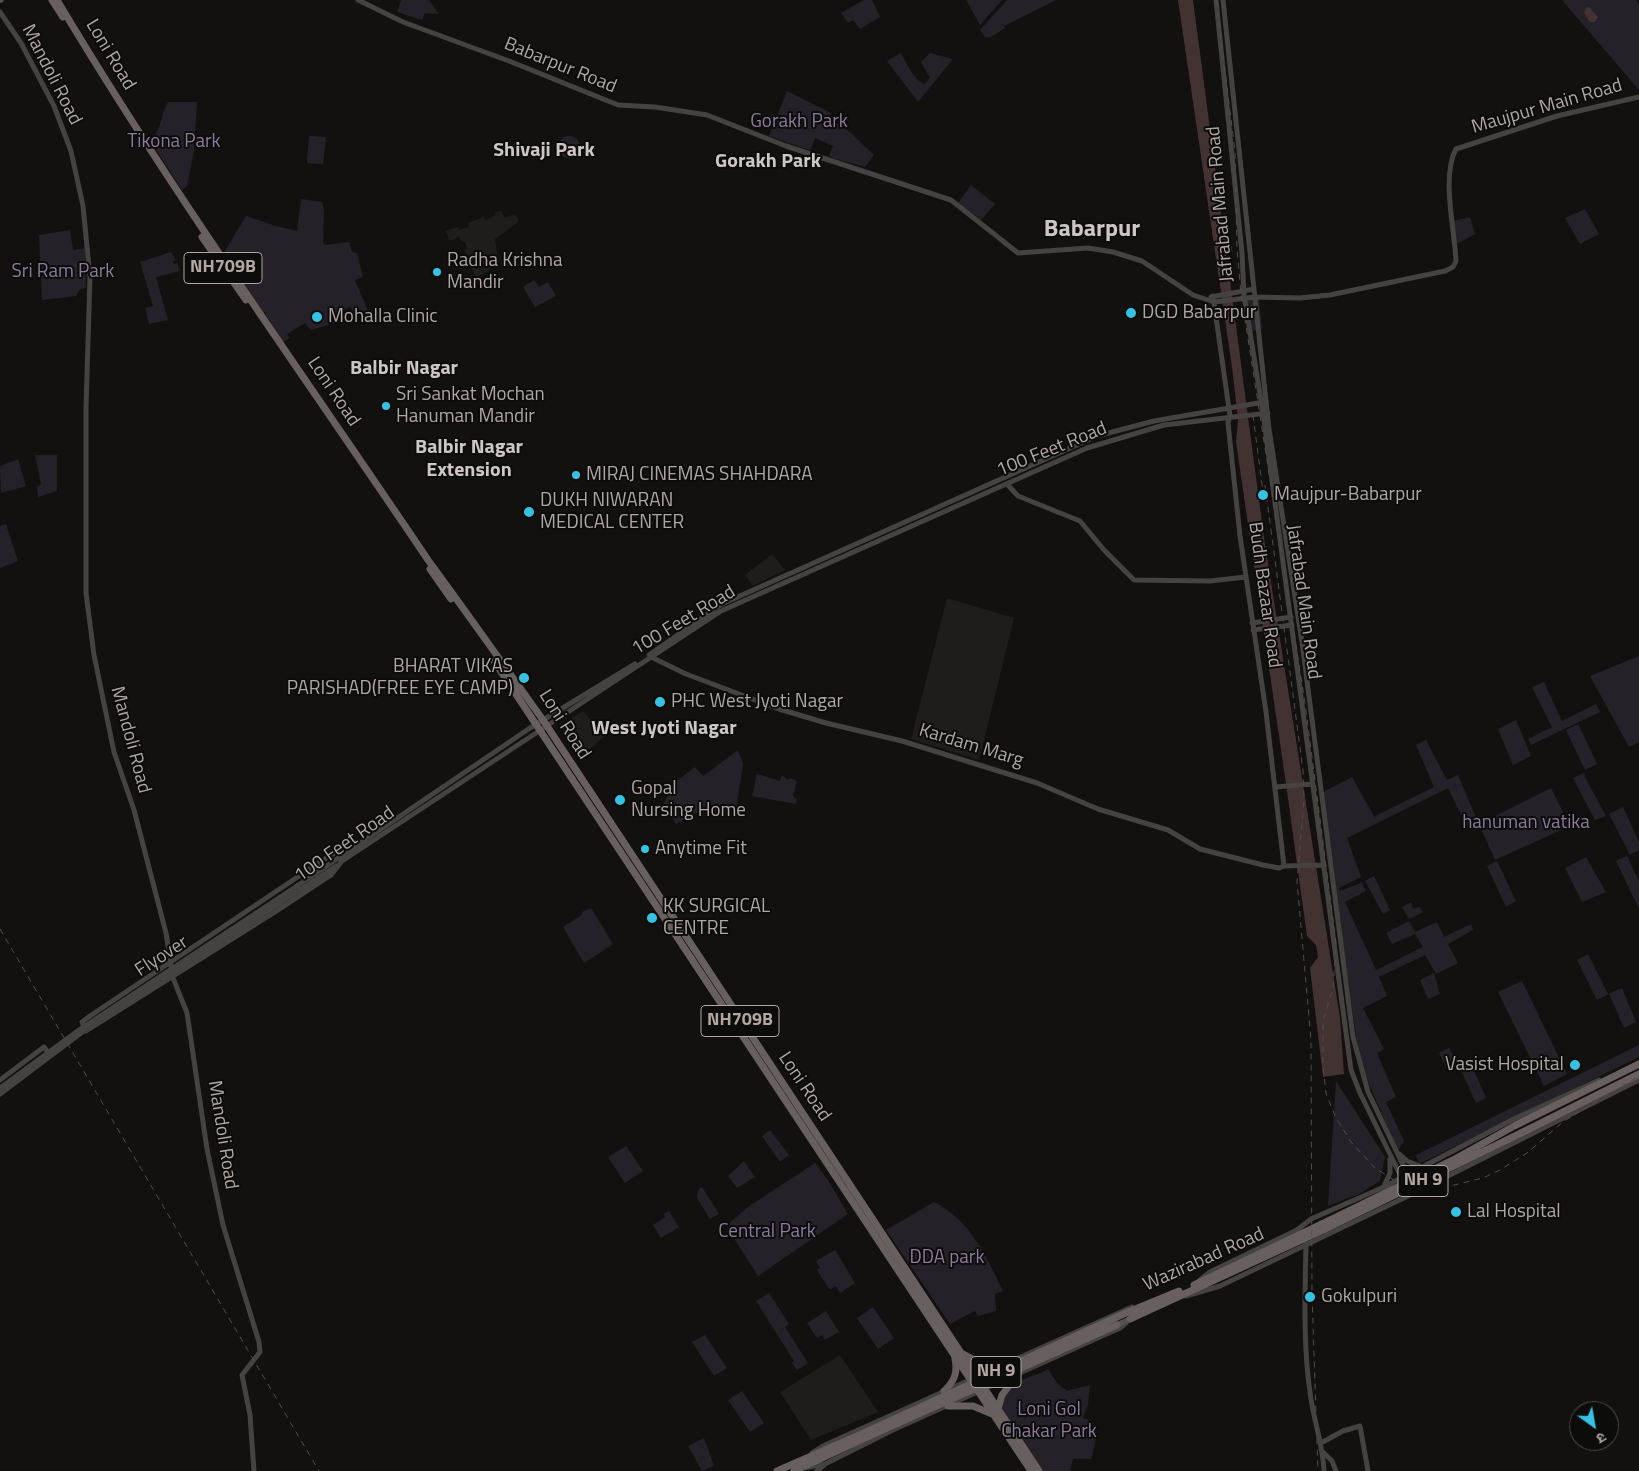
<!DOCTYPE html>
<meta charset="utf-8">
<style>
body{margin:0}
#map{position:relative;width:1639px;height:1471px;overflow:hidden;background:#121110;font-family:"Titillium Web","Noto Sans Devanagari",sans-serif}
canvas{display:block}
.north{position:absolute;left:1569px;top:1401px;width:50px;height:50px;box-sizing:border-box;background:#0c0c0b;border:1px solid #4e4a47;border-radius:50%;rotate:148deg;font-size:14px;font-weight:700;line-height:20px;text-align:center;color:#b1a6a2}
.north::after{content:'';display:block;margin:auto;width:18px;height:22px;background:#36c2e4;clip-path:polygon(50% 0,100% 100%,50% 72%,0 100%)}
</style>
<div id="map">
<canvas width="1639" height="1471"></canvas>
<div class="north">उ</div>
</div>
<script>
const g = document.querySelector('canvas').getContext('2d');
g.lineJoin = 'round';
function paint(path, color) { g.fillStyle = color; g.fill(path, 'evenodd'); }
function strokePath(path, color, width, dash) { g.strokeStyle = color; g.lineWidth = width; g.lineCap = dash ? 'butt' : 'round'; g.setLineDash(dash || []); g.stroke(path); }
function label(font, color, halo, rows, align = 'center') {
  g.font = font + ' "Titillium Web",sans-serif'; g.lineWidth = 4; g.setLineDash([]); g.textBaseline = 'middle'; g.strokeStyle = halo; g.fillStyle = color; for (const [text, x, y, turn = 0] of rows) {
    g.save(); g.translate(x, y); g.rotate((+turn || 0) * Math.PI / 180); g.textAlign = isNaN(turn) ? turn : align; if (halo) g.strokeText(text, 0, 0); g.fillText(text, 0, 0); g.restore();
  }
}
paint(new Path2D(`
 M501,211L505,218L514,214L519,219L517,223L495,239L498,259L488,271L476,278L467,259L469,258L464,250L467,248L465,242H462L459,237L450,241L445,231L458,227L460,230L469,227L468,223L484,217L485,220L496,215L495,212Z
 M772,554L785,570L753,586L745,575Z
 M947,598L1014,618L979,760L911,739Z
 M583,711L605,736L579,758L559,725Z
 M840,1355L878,1412L811,1440L780,1392Z`), '#1e1d1c');
paint(new Path2D(`
 M401,0H429L439,14L425,13L422,20L397,12Z
 M864,0H872L880,17L860,29L853,20L848,23L841,13Z
 M966,0H1002L980,25Z
 M1007,0H1056L1004,26L1005,28L991,37H985L980,30Z
 M1562,0H1636L1639,5V90Z
 M901,53C907,64 913,78 924,84L930,78L921,62L930,53L953,59L918,102L887,61Z
 M787,91L831,113L829,117L851,133L874,155L865,167L832,158L829,155L833,146L815,138L811,149L809,150L769,136Z
 M168,102H197L194,151L187,186L182,190L150,140C163,129 160,115 168,102Z
 M309,136L326,137L323,164L307,163Z
 M558 147a11 11 0 1 1 22 0a11 11 0 1 1-22 0Z
 M971,185L995,204L981,220L958,203Z
 M301,199L322,202L324,210L323,243L326,245L349,242L352,252L357,253L363,277L355,280L368,311L355,315L350,307L338,312L341,321L311,330L305,323L287,334L290,338L283,342L265,314L267,312L263,313L257,305L225,251L246,216L276,226L297,231Z
 M1585,209L1599,234L1580,244L1565,218Z
 M1470,217L1475,234L1455,245L1453,221Z
 M70,230L73,250L85,248L86,288L80,289L76,296L42,300L39,235Z
 M171,252L176,260L173,261L174,264L177,263L180,271L156,277L168,320L149,324L145,308L153,306L140,262Z
 M534,280L539,287L548,282L556,296L535,307L523,287Z
 M1246,297L1259,299L1262,329L1252,331Z
 M35,455H57V491L38,497L37,487L41,484Z
 M18,459L26,486L1,493L0,466Z
 M6,524L18,561L0,568V526Z
 M1639,656V742L1629,747L1590,676Z
 M1544,682L1562,721L1596,704L1600,712L1531,745L1528,739L1552,727L1532,687Z
 M1516,720L1531,756L1513,765L1498,729Z
 M1578,724L1597,764L1585,770L1566,730Z
 M1426,740L1447,780L1458,775L1478,822L1467,827L1448,788L1347,838L1361,877L1339,888L1341,891L1362,882L1366,891L1345,902L1376,970L1423,947L1415,934L1392,944L1386,933L1409,921L1415,932L1437,922L1444,937L1471,924L1473,930L1448,944L1458,963L1436,974L1425,955L1379,977L1387,996L1363,1008L1384,1049L1377,1053L1396,1097L1386,1102L1404,1141L1398,1151L1360,1063L1321,793L1352,777L1376,820L1375,816L1434,787L1416,745Z
 M738,750L743,764L736,810L696,813L676,824L663,805L668,795L665,790L695,767L703,776Z
 M1584,773L1586,779L1606,816L1595,820L1573,778Z
 M757,774L780,781L782,775L788,780L790,778L797,781L793,796L797,799L796,804L752,796Z
 M1551,788L1570,826L1495,860L1479,824Z
 M1623,807L1639,842V850L1630,855L1609,814Z
 M1627,856L1639,881V909L1616,861Z
 M1586,857L1606,892L1582,902L1565,868Z
 M1497,861L1516,901L1506,907L1487,866Z
 M1374,876L1390,910L1383,914L1365,881Z
 M1411,902L1413,909L1419,907L1423,912L1409,919L1402,907Z
 M591,908L613,944L584,963L563,927L582,915V912Z
 M1588,954L1608,994L1622,988L1636,1022L1624,1028L1609,994L1597,1000L1577,960Z
 M1434,973L1440,994L1428,999L1420,980Z
 M1522,981L1567,1074L1544,1086L1498,992Z
 M1639,1045V1057L1419,1164L1416,1155Z
 M1449,1048L1459,1066L1470,1061L1486,1098L1476,1103L1459,1066L1448,1071L1439,1053Z
 M1336,1081L1385,1157L1380,1181L1359,1194L1328,1206Z
 M770,1130L789,1155L780,1162L762,1136Z
 M626,1146L643,1171L625,1183L608,1157Z
 M744,1161L755,1177L737,1188L728,1176Z
 M815,1163L828,1180L848,1214L758,1276L726,1226L748,1207Z
 M702,1187L719,1214L710,1219L697,1198L698,1190Z
 M934,1202C970,1220 986,1256 1003,1291L995,1294L996,1311L978,1316L975,1311L950,1324L886,1230Z
 M669,1211L679,1227L661,1238L653,1225L665,1217L664,1214Z
 M835,1250L855,1283L840,1293L836,1286L830,1290L817,1270L820,1268L816,1261Z
 M769,1293L789,1324L785,1327L808,1363L797,1370L792,1363L794,1361L756,1301Z
 M873,1307L894,1338L878,1349L857,1318Z
 M826,1311L839,1332L825,1340L822,1335L817,1338L807,1323Z
 M705,1335L727,1368L714,1376L692,1342Z
 M1048,1369L1058,1384L1067,1391L1090,1385L1088,1404L1083,1418L1091,1421L1089,1433L1096,1439L1091,1459H1073L1070,1471H1041L1001,1409C1003,1403 1005,1395 1008,1390C1014,1379 1038,1376 1048,1369Z
 M742,1391L764,1423L750,1432L728,1400Z
 M704,1438L714,1466L702,1471L688,1446Z`), '#262129');
paint(new Path2D(`
 M1178,0H1193L1264,538L1340,1018L1344,1074L1323,1077L1310,968L1318,957L1316,945L1307,936L1286,784L1236,442L1238,420L1232,367Z
 M1589,7L1598,17L1595,22H1590L1584,13L1586,8Z`), '#423232');
strokePath(new Path2D(`
 M358,0L403,22L509,61L618,105L655,107L707,115L786,146L951,200L1018,253L1088,248L1113,252L1142,261L1193,295L1214,302L1255,297L1300,298L1330,295L1445,271L1453,267L1456,261C1455,231 1441,176 1456,149L1557,116L1639,97
 M1216,0L1242,253L1244,295L1263,413L1351,1070L1360,1093L1410,1195
 M1223,0L1269,429L1302,642L1353,1037L1368,1092L1416,1192
 M0,12L21,43L54,106L71,151L83,206L90,277L86,407V593L94,655L114,752L134,810L166,933L173,978L187,1013L207,1149L223,1225L259,1342L260,1352L242,1375L250,1415L254,1471
 M1211,297L1254,289
 M1007,484L1018,496L1080,521L1104,550L1134,580L1210,581L1246,577
 M1252,623L1291,617
 M1253,630L1292,625
 M649,655L722,604L1097,436L1154,421L1264,402
 M651,657L686,674L779,709L826,723L902,741L1037,783L1098,809L1168,830L1200,849L1263,865L1279,868L1284,866L1266,712L1240,536L1228,423L1230,416L1213,296
 M1275,787L1312,784
 M343,854L336,852L320,862L90,1016L82,1022L86,1031L275,912L331,875L342,861L721,611L1087,448L1164,425L1268,413
 M1284,866L1323,865
 M297,886L530,728L635,664
 M300,890L336,866
 M0,1080L44,1047L50,1055
 M1399,1154L1407,1161L1422,1167
 M1384,1186L1390,1173V1159
 M1306,1244C1305,1293 1303,1344 1310,1392C1313,1419 1323,1444 1324,1471
 M1200,1280L1210,1272L1297,1230L1311,1219L1384,1187L1514,1119L1599,1080
 M1186,1296L1220,1286L1410,1195L1639,1080
 M1321,1443L1343,1431L1360,1426L1368,1471
 M1323,1452L1332,1461L1336,1471
 M812,1453L825,1445L1132,1307
 M804,1468L825,1464L895,1429L1120,1328L1126,1323
 M817,1471L824,1465`), '#464240', 5);
strokePath(new Path2D(`
 M0,0H1
 M1117,1325L1130,1319`), '#55504e', 5.5);
strokePath(new Path2D(`
 M52,0L63,17
 M57,0C172,193 303,374 428,560C467,613 505,667 543,720L1039,1471
 M202,237L246,300
 M430,569L451,599
 M494,661L1031,1471
 M1516,1125L1639,1064
 M1521,1133L1639,1074
 M1194,1285L1322,1224
 M1128,1312L1179,1291
 M1130,1319L1325,1229
 M963,1354L980,1363H1005
 M944,1391C954,1382 958,1373 955,1359
 M948,1406H973L992,1414
 M998,1409L1002,1395L1018,1374
 M777,1471L864,1433
 M794,1471L867,1437`), '#67605e', 7);
strokePath(new Path2D(`
 M1216,0L1235,151L1237,249L1241,294L1305,703L1336,943L1333,988L1323,1021V1065L1326,1093L1335,1116L1351,1142L1375,1168L1394,1180L1424,1187H1446L1483,1178L1500,1170L1527,1153L1564,1121L1639,1076
 M1224,214L1232,252
 M1253,415L1263,492
 M1265,485L1303,770L1304,801L1297,881L1311,1040L1312,1294L1318,1471
 M0,929L319,1471`), '#514d4b', 1, [6, 5]);
strokePath(new Path2D(`
 M0,1088L79,1030L297,886
 M0,1094L81,1033L300,890`), '#464240', 5);
strokePath(new Path2D(`
 M1322,1224L1453,1160L1516,1125
 M1325,1229L1521,1133
 M864,1433L1128,1312
 M867,1437L1117,1325`), '#67605e', 7);
for (const [x, y, r, color] of [
 [437,272,5,"#36c2e4"],
 [1131,313,6,"#36c2e4"],
 [317,317,6,"#36c2e4"],
 [386,406,5,"#36c2e4"],
 [576,475,5,"#36c2e4"],
 [1263,495,6,"#36c2e4"],
 [529,512,6,"#36c2e4"],
 [524,678,6,"#36c2e4"],
 [660,702,6,"#36c2e4"],
 [620,800,6,"#36c2e4"],
 [645,849,5,"#36c2e4"],
 [652,918,6,"#36c2e4"],
 [1575,1065,6,"#36c2e4"],
 [1456,1212,6,"#36c2e4"],
 [1310,1297,6,"#36c2e4"]
]) { const dot = new Path2D(); dot.arc(x, y, r, 0, 2 * Math.PI); g.fillStyle = color; g.fill(dot); strokePath(dot, '#0c0c0b', 2); }
for (const [x, y, w] of [
 [223,268,78],
 [740,1021,78],
 [1423,1181,50],
 [996,1372,50]
]) { const box = new Path2D(); box.roundRect(x - w / 2, y - 15.5, w, 31, 4); g.fillStyle = '#0c0c0b'; g.fill(box); strokePath(box, '#b1a6a2', 1); }
label('bold 18px', '#b1a6a2', null, [
 ["NH709B",223,268],
 ["NH709B",740,1021],
 ["NH 9",1423,1181],
 ["NH 9",996,1372]
]);
label('19px', '#b1a6a2', '#0c0c0b', [
 ["Loni Road",110,55,59],
 ["Babarpur Road",560,66,22],
 ["Mandoli Road",51,75,63],
 ["Maujpur Main Road",1547,107,-16],
 ["Jafrabad Main Road",1221,204,-95],
 ["Loni Road",333,392,56],
 ["100 Feet Road",1052,450,-22],
 ["Budh Bazaar Road",1264,595,82],
 ["Jafrabad Main Road",1303,602,82],
 ["100 Feet Road",684,621,-31],
 ["Loni Road",564,725,57],
 ["Mandoli Road",130,740,75],
 ["Kardam Marg",971,746,17],
 ["100 Feet Road",345,845,-35],
 ["Flyover",162,957,-33],
 ["Loni Road",804,1087,56],
 ["Mandoli Road",222,1135,81],
 ["Wazirabad Road",1204,1260,-24]
]);
label('19px', '#8e7a9b', '#0c0c0b', [
 ["Gorakh Park",799,122],
 ["Tikona Park",174,142],
 ["Sri Ram Park",63,272],
 ["hanuman vatika",1526,823],
 ["Central Park",767,1232],
 ["DDA park",947,1258],
 ["Loni Gol",1049,1410],
 ["Chakar Park",1049,1432]
]);
label('19px', '#b1a6a2', '#0c0c0b', [
 ["Radha Krishna",447,261],
 ["Mandir",447,283],
 ["DGD Babarpur",1142,313],
 ["Mohalla Clinic",328,317],
 ["Sri Sankat Mochan",396,395],
 ["Hanuman Mandir",396,417],
 ["MIRAJ CINEMAS SHAHDARA",586,475],
 ["Maujpur-Babarpur",1274,495],
 ["DUKH NIWARAN",540,501],
 ["MEDICAL CENTER",540,523],
 ["BHARAT VIKAS",513,667,"right"],
 ["PARISHAD(FREE EYE CAMP)",513,689,"right"],
 ["PHC West Jyoti Nagar",671,702],
 ["Gopal",631,789],
 ["Nursing Home",631,811],
 ["Anytime Fit",655,849],
 ["KK SURGICAL",663,907],
 ["CENTRE",663,929],
 ["Vasist Hospital",1564,1065,"right"],
 ["Lal Hospital",1467,1212],
 ["Gokulpuri",1321,1297]
], 'left');
label('bold 20px', '#cec6c3', '#0c0c0b', [
 ["Shivaji Park",544,151],
 ["Gorakh Park",768,162],
 ["Balbir Nagar",404,369],
 ["Balbir Nagar",469,448],
 ["Extension",469,471],
 ["West Jyoti Nagar",664,729]
]);
label('bold 24px', '#cec6c3', '#0c0c0b', [
 ["Babarpur",1092,230]
]);
</script>
